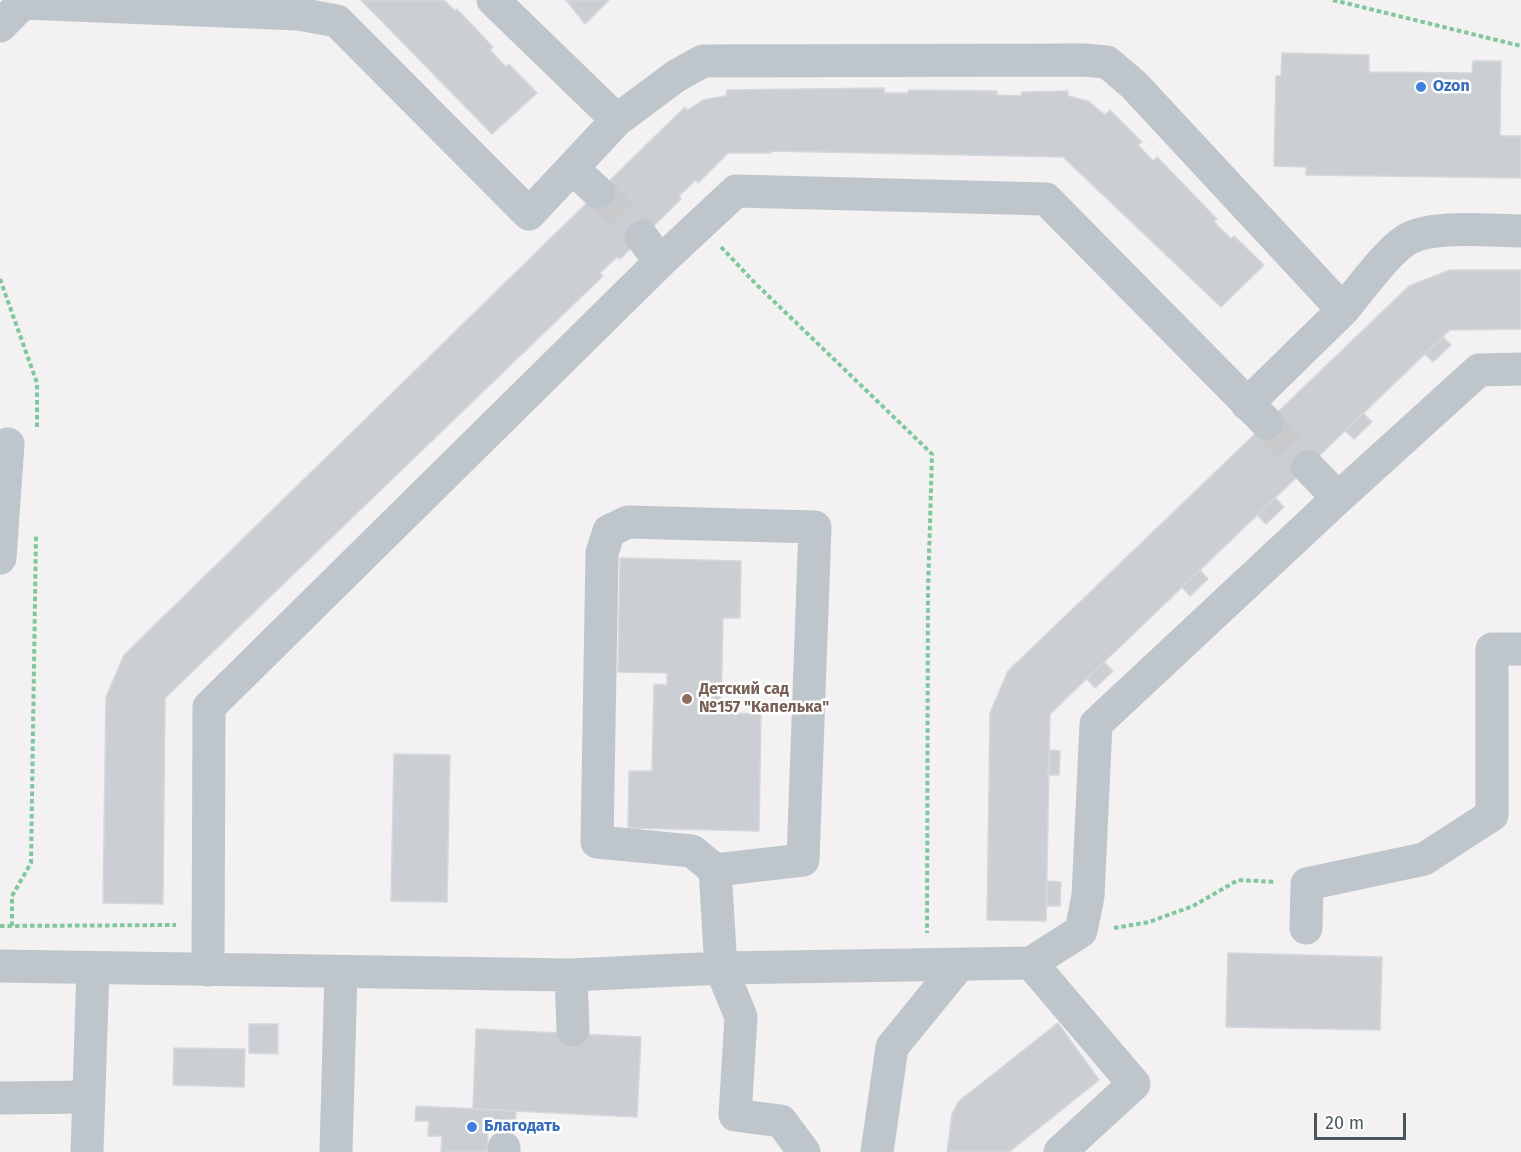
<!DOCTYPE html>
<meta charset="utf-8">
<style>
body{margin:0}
#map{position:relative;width:1521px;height:1152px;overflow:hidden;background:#f3f1f1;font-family:"Fira Sans",sans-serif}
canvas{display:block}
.scale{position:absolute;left:1314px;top:1113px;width:92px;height:27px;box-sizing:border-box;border:3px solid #4a555c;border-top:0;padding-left:8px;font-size:18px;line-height:21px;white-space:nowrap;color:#4a555c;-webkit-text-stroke:4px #fff;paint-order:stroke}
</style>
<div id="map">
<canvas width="1521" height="1152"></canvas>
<div class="scale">20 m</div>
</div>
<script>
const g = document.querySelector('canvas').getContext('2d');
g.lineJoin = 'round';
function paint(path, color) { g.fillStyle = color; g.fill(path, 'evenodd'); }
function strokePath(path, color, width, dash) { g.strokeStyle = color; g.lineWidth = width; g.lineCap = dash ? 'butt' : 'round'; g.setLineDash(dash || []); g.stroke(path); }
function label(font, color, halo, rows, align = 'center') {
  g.font = font + ' "Fira Sans",sans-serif'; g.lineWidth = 5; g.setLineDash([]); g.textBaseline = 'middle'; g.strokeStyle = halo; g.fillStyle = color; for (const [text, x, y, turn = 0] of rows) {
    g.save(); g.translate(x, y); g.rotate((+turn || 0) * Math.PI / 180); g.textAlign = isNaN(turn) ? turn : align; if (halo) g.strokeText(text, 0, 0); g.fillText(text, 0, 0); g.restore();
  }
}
const building = new Path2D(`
 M361,0H444L455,11L457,9L493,47L490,50L506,67L509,64L537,93L492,134Z
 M566,0H609L585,24Z
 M1282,53L1369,55V72L1472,73L1473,61H1501L1500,136H1521V178L1306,175V167L1274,166L1276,76H1281Z
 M884,88V93H908L909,90L997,91V95L1021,96L1022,92L1068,91V96L1088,101L1105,115L1110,110L1142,142L1138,145L1153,161L1157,157L1217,219L1214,222L1231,239L1234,236L1264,265L1221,307L1063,157L771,151V153H728L698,183L696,180L679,196L681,199L620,259L617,257L600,273L603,276L165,698L163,904L103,903L106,697L124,655L685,107L688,110L703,100L726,96L727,90Z
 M1450,270H1521V329L1450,330L1050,714L1046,921L987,920L990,713L1008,671L1409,286Z
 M1443,337L1451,345L1433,362L1425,354Z
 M1363,413L1372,422L1354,439L1345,431Z
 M1275,498L1284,507L1266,524L1257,515Z
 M620,558L741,561L740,618H723L721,713L761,714L759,831L628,828L629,771H652L654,684L667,685V673L618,672Z
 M1200,570L1208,579L1190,596L1182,587Z
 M1104,662L1113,671L1095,688L1087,679Z
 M1049,750L1060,751L1059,775H1048Z
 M394,754L450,755L447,902L391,901Z
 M1047,881L1061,882L1060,906H1047Z
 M1228,953L1382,957L1380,1030L1226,1027Z
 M1058,1023L1099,1080L1009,1152H947L952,1114L959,1101Z
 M249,1024H278V1054L249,1053Z
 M476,1029L641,1037L637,1117L473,1109Z
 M174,1048L245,1049L244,1087L173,1085Z
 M416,1106L516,1111L515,1133L488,1132L487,1152H441L442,1136H428L429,1121H415Z`);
paint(building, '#cbced3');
strokePath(building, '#d5d8db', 1.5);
strokePath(new Path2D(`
 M598,192L642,237
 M1267,423L1308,467`), '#c9cacc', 33, [33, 16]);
strokePath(new Path2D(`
 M1333,0L1521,46
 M721,247L755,283L932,454L928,591L927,933
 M0,279L37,383V428
 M0,926L176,925
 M12,926V896L31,863L36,534
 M1114,928L1149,922L1193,906L1238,880L1276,882`), '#7fc79d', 4, [4.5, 3]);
strokePath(new Path2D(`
 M0,26L23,3L299,14L337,21L529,214L617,120L493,0
 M617,120L676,76L703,61L1083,60L1107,62L1134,85L1343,310L1247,404
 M572,168L598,192
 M642,237L660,262
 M1343,310C1360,290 1385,254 1406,240C1431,224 1491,231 1521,231
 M1308,467L1338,498
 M0,558L8,444
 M715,870L692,851L597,842L602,553L609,531L628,522L815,527L803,860L715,870L721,968L741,1017L735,1115L781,1121L804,1152
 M1306,928L1307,884L1424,859L1492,815V649H1521
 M1031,963L1134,1084L1060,1152
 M0,966L571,975L721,968L1031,963L1081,931L1088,896L1096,724L1338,498L1479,370L1521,369
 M208,970L209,707L660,262L736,191L1046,199L1267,423
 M571,975L573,1030
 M0,1098L87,1097
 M87,1152L93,968
 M336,1152L341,972
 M504,1152V1148
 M877,1152L892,1047L959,965`), '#bec6cc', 33);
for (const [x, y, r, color] of [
 [1421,87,6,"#3f7fe0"],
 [687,699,6,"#8d6e63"],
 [472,1127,6,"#3f7fe0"]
]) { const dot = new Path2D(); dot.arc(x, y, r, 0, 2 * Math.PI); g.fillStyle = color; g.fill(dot); strokePath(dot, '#fff', 2); }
label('bold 16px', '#366cbe', '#fff', [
 ["Ozon",1433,87],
 ["Благодать",484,1127]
], 'left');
label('bold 16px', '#785e54', '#fff', [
 ["Детский сад",699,690],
 ["№157 \"Капелька\"",699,708]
], 'left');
</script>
